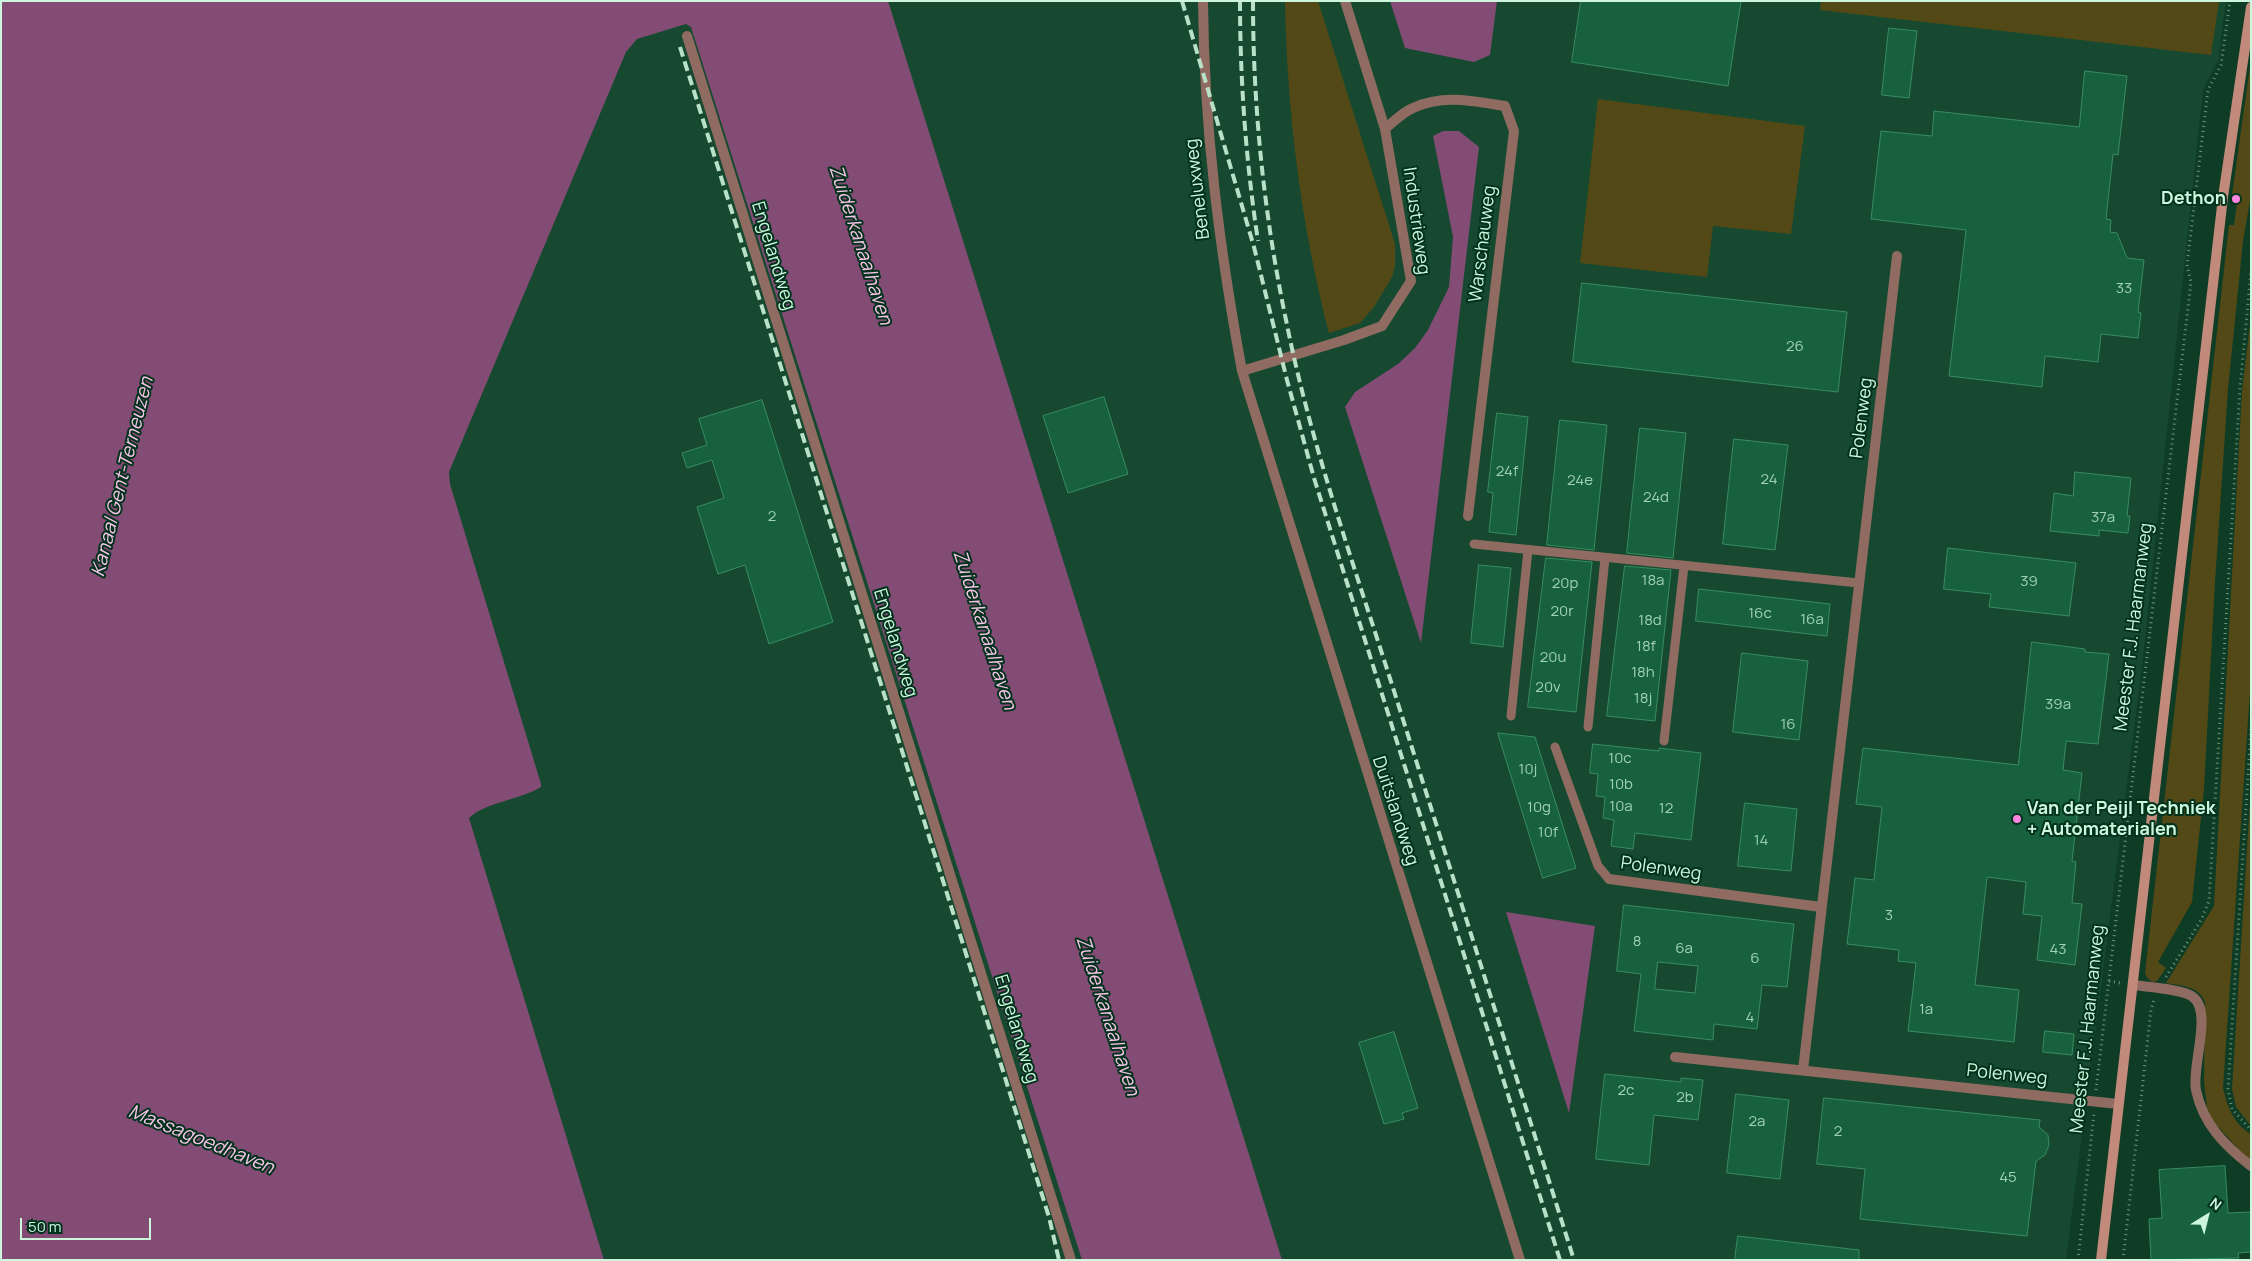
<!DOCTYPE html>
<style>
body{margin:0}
#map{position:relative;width:2252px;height:1261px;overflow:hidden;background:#0e3c25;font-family:Manrope,sans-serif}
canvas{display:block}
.frame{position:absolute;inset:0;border:2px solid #cef6dc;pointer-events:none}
.north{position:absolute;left:2182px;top:1191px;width:50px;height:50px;-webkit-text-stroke:4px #01321c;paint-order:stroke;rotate:36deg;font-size:14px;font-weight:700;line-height:20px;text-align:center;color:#cef6dc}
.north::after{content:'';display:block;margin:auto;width:18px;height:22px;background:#cef6dc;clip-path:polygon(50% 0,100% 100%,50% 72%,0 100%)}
.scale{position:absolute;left:20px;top:1218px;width:131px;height:22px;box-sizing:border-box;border:2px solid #cef6dc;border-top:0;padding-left:6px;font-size:15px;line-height:18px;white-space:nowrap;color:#cef6dc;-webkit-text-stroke:4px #01321c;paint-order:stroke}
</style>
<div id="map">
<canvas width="2252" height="1261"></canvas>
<div class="frame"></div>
<div class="north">N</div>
<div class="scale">50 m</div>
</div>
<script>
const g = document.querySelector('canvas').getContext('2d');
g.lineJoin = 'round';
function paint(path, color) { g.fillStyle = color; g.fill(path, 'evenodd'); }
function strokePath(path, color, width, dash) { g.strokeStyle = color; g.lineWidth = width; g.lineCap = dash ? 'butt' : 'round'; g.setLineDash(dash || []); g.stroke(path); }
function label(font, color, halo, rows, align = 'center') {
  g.font = font + ' Manrope,sans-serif'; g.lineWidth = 4; g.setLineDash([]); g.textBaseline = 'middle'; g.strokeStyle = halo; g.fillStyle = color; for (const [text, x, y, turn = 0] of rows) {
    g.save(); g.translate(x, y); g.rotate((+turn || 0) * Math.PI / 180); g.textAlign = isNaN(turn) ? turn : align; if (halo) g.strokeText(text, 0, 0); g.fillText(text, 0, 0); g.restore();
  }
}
paint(new Path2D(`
 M366,1H2226L2218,61L2203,90L2142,667L2066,1260H562L366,550Z`), '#16492f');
paint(new Path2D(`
 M1285,1H1318L1395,244V266L1392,277L1374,307L1360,323L1329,333C1301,225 1287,113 1285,1Z
 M1821,1H2219L2211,55L1820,10Z
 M2251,59V195L2243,241L2228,389L2215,582L2204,789L2192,902L2158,962L2166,968L2157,981C2151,984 2147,978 2145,973L2229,225H2234L2238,196L2232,195Z
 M1598,99L1805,126L1791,234L1713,226L1707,277L1580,263Z
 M2251,315V677L2223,1088C2228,1108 2233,1123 2251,1134V1163L2213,1121L2207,1108L2204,1081L2205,1002C2199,986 2182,986 2166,983L2214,906L2242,391Z
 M2251,784V1126L2236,1107L2232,1089Z`), '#534917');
paint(new Path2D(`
 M1,1H888L1282,1260H1082L691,27L686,24L637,39L626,52L449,472L450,484L541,784V787C520,800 486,802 469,818L604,1260H1Z
 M1390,1H1497L1490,55L1474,62L1405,48Z
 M1443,131H1459L1479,147L1421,643L1345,407L1355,392L1398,364L1415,348L1428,330L1449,287L1453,237L1433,136Z
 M1506,912L1595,926L1569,1113Z`), '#824c74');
const building = new Path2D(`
 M1581,1H1741L1728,86L1572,62Z
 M1889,28L1917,31L1909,98L1882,95Z
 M2085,71L2127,76L2118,155L2113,154L2106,219L2111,220L2110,232L2117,233L2127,258L2144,260L2138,312L2141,313L2138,338L2101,334L2098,362L2045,356L2042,387L1949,376L1966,230L1871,219L1881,131L1932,136L1934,111L2079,127Z
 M1582,283L1847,312L1838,392L1573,362Z
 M1104,397L1128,474L1068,493L1043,416Z
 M762,400L833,622L769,644L745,565L718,574L697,507L724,498L712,460L687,468L682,453L707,445L699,419Z
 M1497,413L1528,417L1516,535L1489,532L1493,493L1488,492Z
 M1560,420L1607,425L1594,550L1547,545Z
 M1640,428L1686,433L1673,558L1627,553Z
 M1734,439L1788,445L1775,550L1723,544Z
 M2075,472L2131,478L2127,516H2130L2128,533L2099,530V536L2050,531L2054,493L2073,496Z
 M1948,548L2076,563L2069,616L1989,607L1991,594L1944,589Z
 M1546,558L1592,562L1576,712L1528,707Z
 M1479,565L1511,568L1503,647L1471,643Z
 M1625,566L1671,570L1655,721L1607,716Z
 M1699,589L1830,604L1827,636L1696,621Z
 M2032,642L2085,649V652L2109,654L2098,744L2066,741L2063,770L2082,773L2072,861L2076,862L2072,903L2082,904L2075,965L2037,960L2042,916L2023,914L2026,882L1987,877L1975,985L2019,990L2014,1042L1908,1031L1916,963L1898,961L1899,950L1847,944L1855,878L1874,880L1882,807L1856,804L1863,748L2018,765Z
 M1742,653L1808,661L1799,740L1733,732Z
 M1498,733L1535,737L1576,868L1543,878Z
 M1593,744L1659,751V748L1701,753L1691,840L1635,833L1633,849L1611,846L1614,820L1603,818L1605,797L1596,796L1598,774L1590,773Z
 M1745,803L1797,809L1791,871L1738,866Z
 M1624,905L1794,924L1787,987L1762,985L1757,1029L1714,1024L1713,1040L1634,1031L1641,974L1617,971ZM1658,962L1698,966L1695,993L1655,989Z
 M2045,1031L2074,1034L2072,1055L2043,1052Z
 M1394,1032L1418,1108L1402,1113L1404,1119L1384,1124L1359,1043Z
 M1605,1074L1681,1082V1078L1703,1080L1698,1120L1654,1115L1649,1165L1596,1159Z
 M1736,1094L1789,1100L1780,1179L1727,1173Z
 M1824,1098L2040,1120L2039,1127L2048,1135L2049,1145L2045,1155L2036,1161L2027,1236L1860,1219L1865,1169L1817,1164Z
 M2225,1166L2228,1213L2251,1212V1252L2238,1253L2239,1258L2151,1260L2149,1219L2162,1218L2159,1170Z
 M1738,1236L1859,1250V1260H1735Z`);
paint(building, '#18613e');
strokePath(building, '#388d60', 1);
strokePath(new Path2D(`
 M2251,729L2228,1089L2232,1109L2251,1130
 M2166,977L2201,920L2209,901L2240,388L2251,271
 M2109,981L2120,983
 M2096,1090L2191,282L2187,265L2208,90L2221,65L2230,1
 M2078,1260L2094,1113
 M2123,1260L2151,1010L2154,1000`), '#6d987f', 3, [1, 4]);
strokePath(new Path2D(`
 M1474,544L1859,583
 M1511,716L1528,550
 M1588,727L1605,558
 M1664,741L1684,566
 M1555,747L1598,866L1609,879`), '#8f6b61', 9);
strokePath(new Path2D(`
 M1203,1C1204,128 1219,246 1242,371L1520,1260
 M687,36L1071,1260
 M1385,129C1393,122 1403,112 1413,108C1443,94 1473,101 1505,106L1514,131L1468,516
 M1242,371L1344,340L1382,326L1411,281L1385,129L1345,1
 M1609,879L1821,907
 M2133,985C2148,987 2183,989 2193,997C2213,1012 2191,1068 2196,1090C2203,1124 2225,1146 2251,1166
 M1675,1057L2118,1104
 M1803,1070L1897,256`), '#8f6b61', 10);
strokePath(new Path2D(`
 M2101,1260L2223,197L2251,7`), '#c28a7a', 10);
strokePath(new Path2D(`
 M1182,1L1254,247L1287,380L1314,478L1560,1260
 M1240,1C1240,81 1246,162 1258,241
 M1253,1C1253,108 1264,215 1286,320C1312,451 1360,582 1400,710C1458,893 1516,1076 1574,1260
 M680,47L1049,1217L1059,1260`), '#b9e1c8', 4, [10, 5]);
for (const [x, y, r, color] of [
 [2236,199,5,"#fe85e0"],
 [2017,819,5,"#fe85e0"]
]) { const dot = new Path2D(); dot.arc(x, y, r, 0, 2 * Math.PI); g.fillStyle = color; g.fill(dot); strokePath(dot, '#01321c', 2); }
label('15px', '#a0d1b4', null, [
 ["33",2124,289],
 ["26",1795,347],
 ["24f",1507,472],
 ["24",1769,480],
 ["24e",1580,481],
 ["24d",1656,498],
 ["2",772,517],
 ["37a",2103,518],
 ["18a",1653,581],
 ["39",2029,582],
 ["20p",1565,584],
 ["20r",1562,612],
 ["16c",1760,614],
 ["16a",1812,620],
 ["18d",1650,621],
 ["18f",1646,647],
 ["20u",1553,658],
 ["18h",1643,673],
 ["20v",1548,688],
 ["18j",1643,699],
 ["39a",2058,705],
 ["16",1788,725],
 ["10c",1620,759],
 ["10j",1528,770],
 ["10b",1621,785],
 ["10a",1621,807],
 ["10g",1539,808],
 ["12",1666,809],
 ["10f",1548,833],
 ["14",1761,841],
 ["3",1889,916],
 ["8",1637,942],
 ["6a",1684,949],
 ["43",2058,950],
 ["6",1755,959],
 ["1a",1926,1010],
 ["4",1750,1018],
 ["2c",1626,1091],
 ["2b",1685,1098],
 ["2a",1757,1122],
 ["2",1838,1132],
 ["45",2008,1178]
]);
label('18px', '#cef6dc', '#01321c', [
 ["Beneluxweg",1198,189,-97],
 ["Industrieweg",1416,221,82],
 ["Warschauweg",1483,244,-83],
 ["Engelandweg",773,256,73],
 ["Polenweg",1862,418,-83],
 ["Meester F.J. Haarmanweg",2134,627,-83],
 ["Engelandweg",895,643,73],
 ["Duitslandweg",1395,811,72],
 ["Polenweg",1661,869,8],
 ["Engelandweg",1016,1029,73],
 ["Meester F.J. Haarmanweg",2088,1029,-84],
 ["Polenweg",2007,1075,6]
]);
label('bold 18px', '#cef6dc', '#01321c', [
 ["Dethon",2226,199],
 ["Van der Peijl Techniek",2027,809,"left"],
 ["+ Automaterialen",2027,830,"left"]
], 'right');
label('italic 19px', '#f8c5e8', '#01321c', [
 ["Zuiderkanaalhaven",860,245,72],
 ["Kanaal Gent-Terneuzen",123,477,-76],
 ["Zuiderkanaalhaven",984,630,72],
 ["Zuiderkanaalhaven",1107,1016,72],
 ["Massagoedhaven",201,1140,22]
]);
</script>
